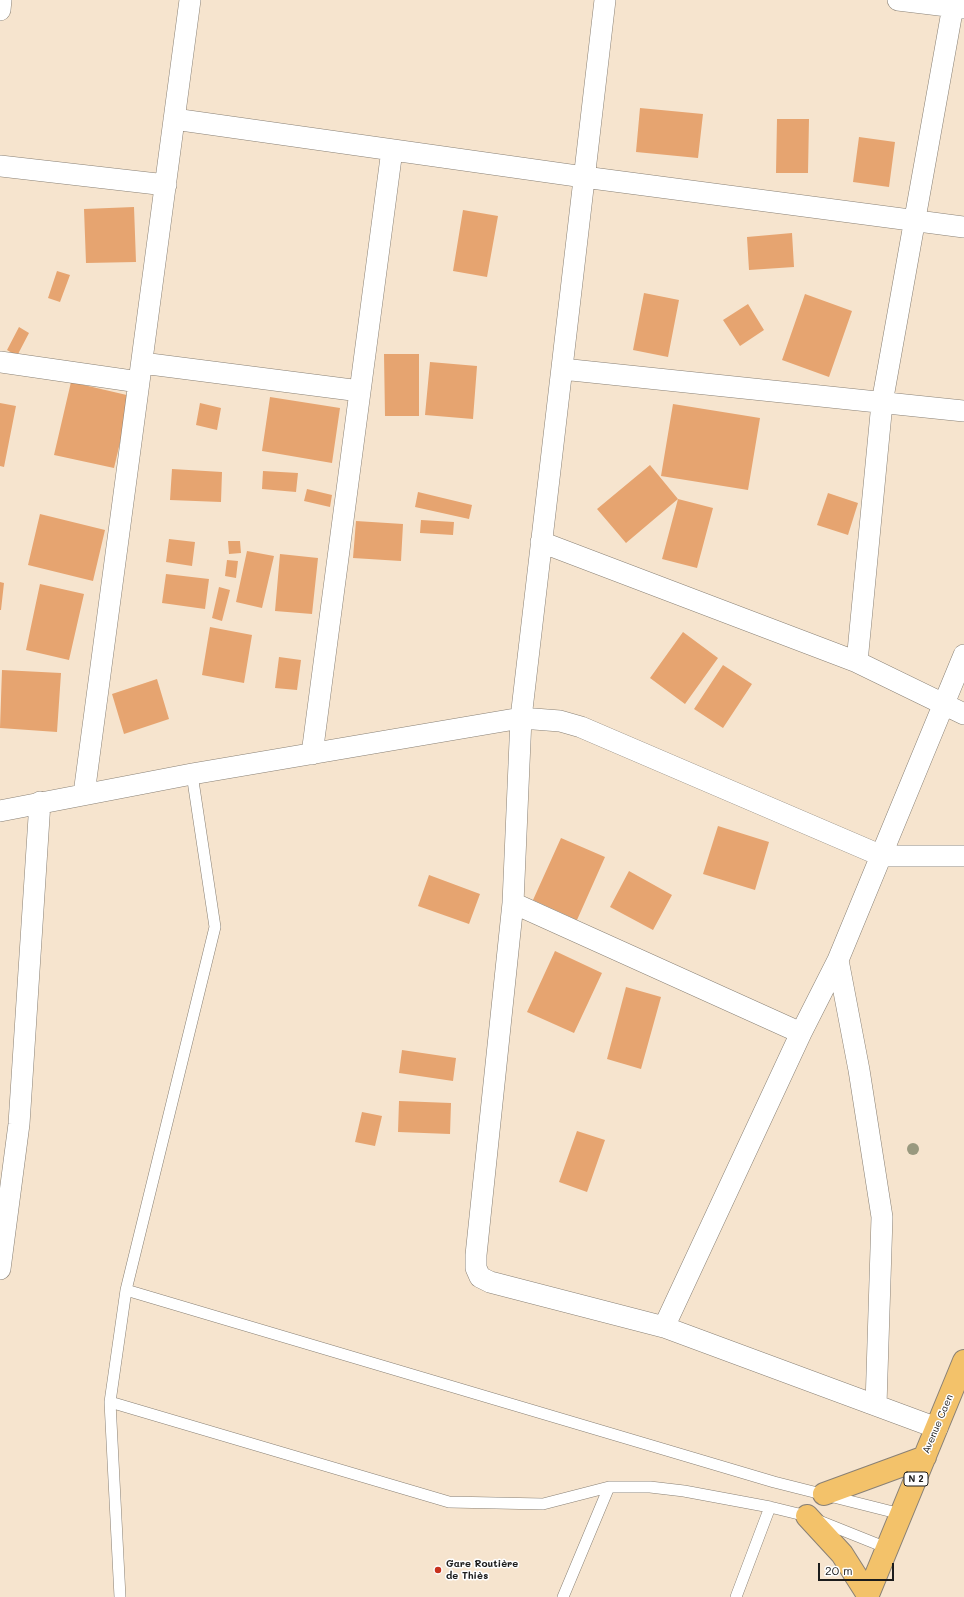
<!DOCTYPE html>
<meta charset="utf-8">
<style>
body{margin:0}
#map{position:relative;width:964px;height:1597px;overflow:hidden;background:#f6e4ce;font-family:Mali,sans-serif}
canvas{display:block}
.scale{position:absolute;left:818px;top:1563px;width:76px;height:18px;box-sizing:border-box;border:2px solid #1c1c1c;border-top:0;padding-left:5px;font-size:12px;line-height:14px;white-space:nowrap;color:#1c1c1c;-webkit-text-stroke:3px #fff;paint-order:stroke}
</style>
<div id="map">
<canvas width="964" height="1597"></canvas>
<div class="scale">20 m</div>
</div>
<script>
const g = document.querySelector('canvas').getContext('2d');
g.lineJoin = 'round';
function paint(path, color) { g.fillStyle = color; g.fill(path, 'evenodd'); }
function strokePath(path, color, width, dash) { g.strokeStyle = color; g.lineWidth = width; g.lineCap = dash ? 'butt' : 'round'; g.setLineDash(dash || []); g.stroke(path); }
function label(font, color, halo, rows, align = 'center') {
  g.font = font + ' Mali,sans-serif'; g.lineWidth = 3; g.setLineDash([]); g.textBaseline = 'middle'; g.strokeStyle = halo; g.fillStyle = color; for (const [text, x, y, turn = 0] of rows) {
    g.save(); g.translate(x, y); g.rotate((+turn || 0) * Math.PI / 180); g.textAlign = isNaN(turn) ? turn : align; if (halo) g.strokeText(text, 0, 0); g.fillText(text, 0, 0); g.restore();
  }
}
paint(new Path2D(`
 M640,108L703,114L698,158L636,152Z
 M777,119H809L808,173H776Z
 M859,137L895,142L889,187L853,182Z
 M134,207L136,262L86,263L84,209Z
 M463,210L498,216L487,277L453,271Z
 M792,233L794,267L749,270L747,237Z
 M57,271L70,275L60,302L48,298Z
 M644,293L679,300L668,357L633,350Z
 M805,294L852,311L829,377L782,360Z
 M748,304L764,330L740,346L723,320Z
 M19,327L29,333L17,356L7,350Z
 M384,354H419V416H385Z
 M430,362L477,366L473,419L425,415Z
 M71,382L131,396L114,468L54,455Z
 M270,397L340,408L332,463L262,451Z
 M0,403L16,406L4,467L0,466Z
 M200,403L221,408L217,430L196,425Z
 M673,404L760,418L748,490L661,476Z
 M650,465L678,499L626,543L597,509Z
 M172,469L222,472L221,502L170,500Z
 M263,471L298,473L296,492L262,489Z
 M307,489L332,495L330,507L304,501Z
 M418,492L472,505L469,519L415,507Z
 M828,493L858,503L848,535L817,525Z
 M678,499L713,508L697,568L662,559Z
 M40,514L105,530L93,581L28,565Z
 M421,520L454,522L453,535L420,533Z
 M356,521L403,524L401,561L353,558Z
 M169,539L195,542L192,566L166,562Z
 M228,541H240L241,553L229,554Z
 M247,551L274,556L262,608L236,602Z
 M280,554L318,558L312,614L275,611Z
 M227,560L238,561L236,578L225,576Z
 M166,574L209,579L205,609L162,603Z
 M0,582L4,583L1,610H0Z
 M40,584L84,594L69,660L26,650Z
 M219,587L230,590L222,621L212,618Z
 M210,627L252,635L244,683L202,675Z
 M683,632L718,658L685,704L650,678Z
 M279,657L301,660L297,690L275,688Z
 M723,665L752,684L723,728L694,709Z
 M2,670L61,673L57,732L0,728Z
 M157,679L169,719L124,734L112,694Z
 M718,826L769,842L755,890L703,874Z
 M561,838L605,857L577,920L533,900Z
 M629,871L672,895L653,930L610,907Z
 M429,875L480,894L469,924L418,906Z
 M555,951L602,973L574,1033L527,1012Z
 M626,987L661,997L641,1069L607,1059Z
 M402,1050L456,1058L453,1081L399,1073Z
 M399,1101L451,1103L450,1134L398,1132Z
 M362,1112L382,1116L375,1146L355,1142Z
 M577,1131L605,1140L587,1192L559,1182Z`), '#e6a470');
const service = new Path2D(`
 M126,1290L774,1482L901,1514
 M110,1402L449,1502L543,1504L609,1487H650L684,1491L770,1507L807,1516L887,1548
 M120,1597L110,1402L126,1290L215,927L192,774
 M563,1597L609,1487
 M736,1597L770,1507`);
const minor = new Path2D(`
 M605,0L521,718L513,903L476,1255V1268L480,1277L490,1282L664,1327L937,1428
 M898,0L964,8
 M0,10L1,0
 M174,119L584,177L964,227
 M0,166L166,185
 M0,362L139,382
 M142,363L360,391
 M562,369L964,411
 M541,542L857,662L964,714
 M857,662L882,403L953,6
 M312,754L392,150
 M84,794L190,0
 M0,811L192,774L521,718L560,721L581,727L882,856H964
 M513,903L801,1033
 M838,960L859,1070L882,1217L876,1405
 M0,1269L19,1124L40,802
 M664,1327L801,1033L838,960L964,655`);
const trunk = new Path2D(`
 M824,1494L925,1457
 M807,1516L842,1554L868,1595
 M867,1597L964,1361`);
strokePath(service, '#898075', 12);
strokePath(minor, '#898075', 22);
strokePath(trunk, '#898075', 24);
strokePath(service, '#fff', 11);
strokePath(minor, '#fff', 21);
strokePath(trunk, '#f3c26a', 22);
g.fillStyle = '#99997f';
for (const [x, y] of [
 [913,1149]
]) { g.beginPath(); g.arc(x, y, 6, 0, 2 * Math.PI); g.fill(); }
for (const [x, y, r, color] of [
 [438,1570,4,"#c8321e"]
]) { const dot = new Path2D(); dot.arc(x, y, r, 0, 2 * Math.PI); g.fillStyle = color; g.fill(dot); strokePath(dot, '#fff', 1.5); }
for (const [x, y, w] of [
 [916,1479,24]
]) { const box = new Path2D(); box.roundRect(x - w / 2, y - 7, w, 14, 3); g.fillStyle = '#fff'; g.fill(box); strokePath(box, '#1c1c1c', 1); }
label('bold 9px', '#1c1c1c', null, [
 ["N 2",916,1479]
]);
label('10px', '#1c1c1c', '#fff', [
 ["Avenue Caen",938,1424,-67]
]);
label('bold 10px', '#1c1c1c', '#fff', [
 ["Gare Routière",446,1564],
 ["de Thiès",446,1576]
], 'left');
</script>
